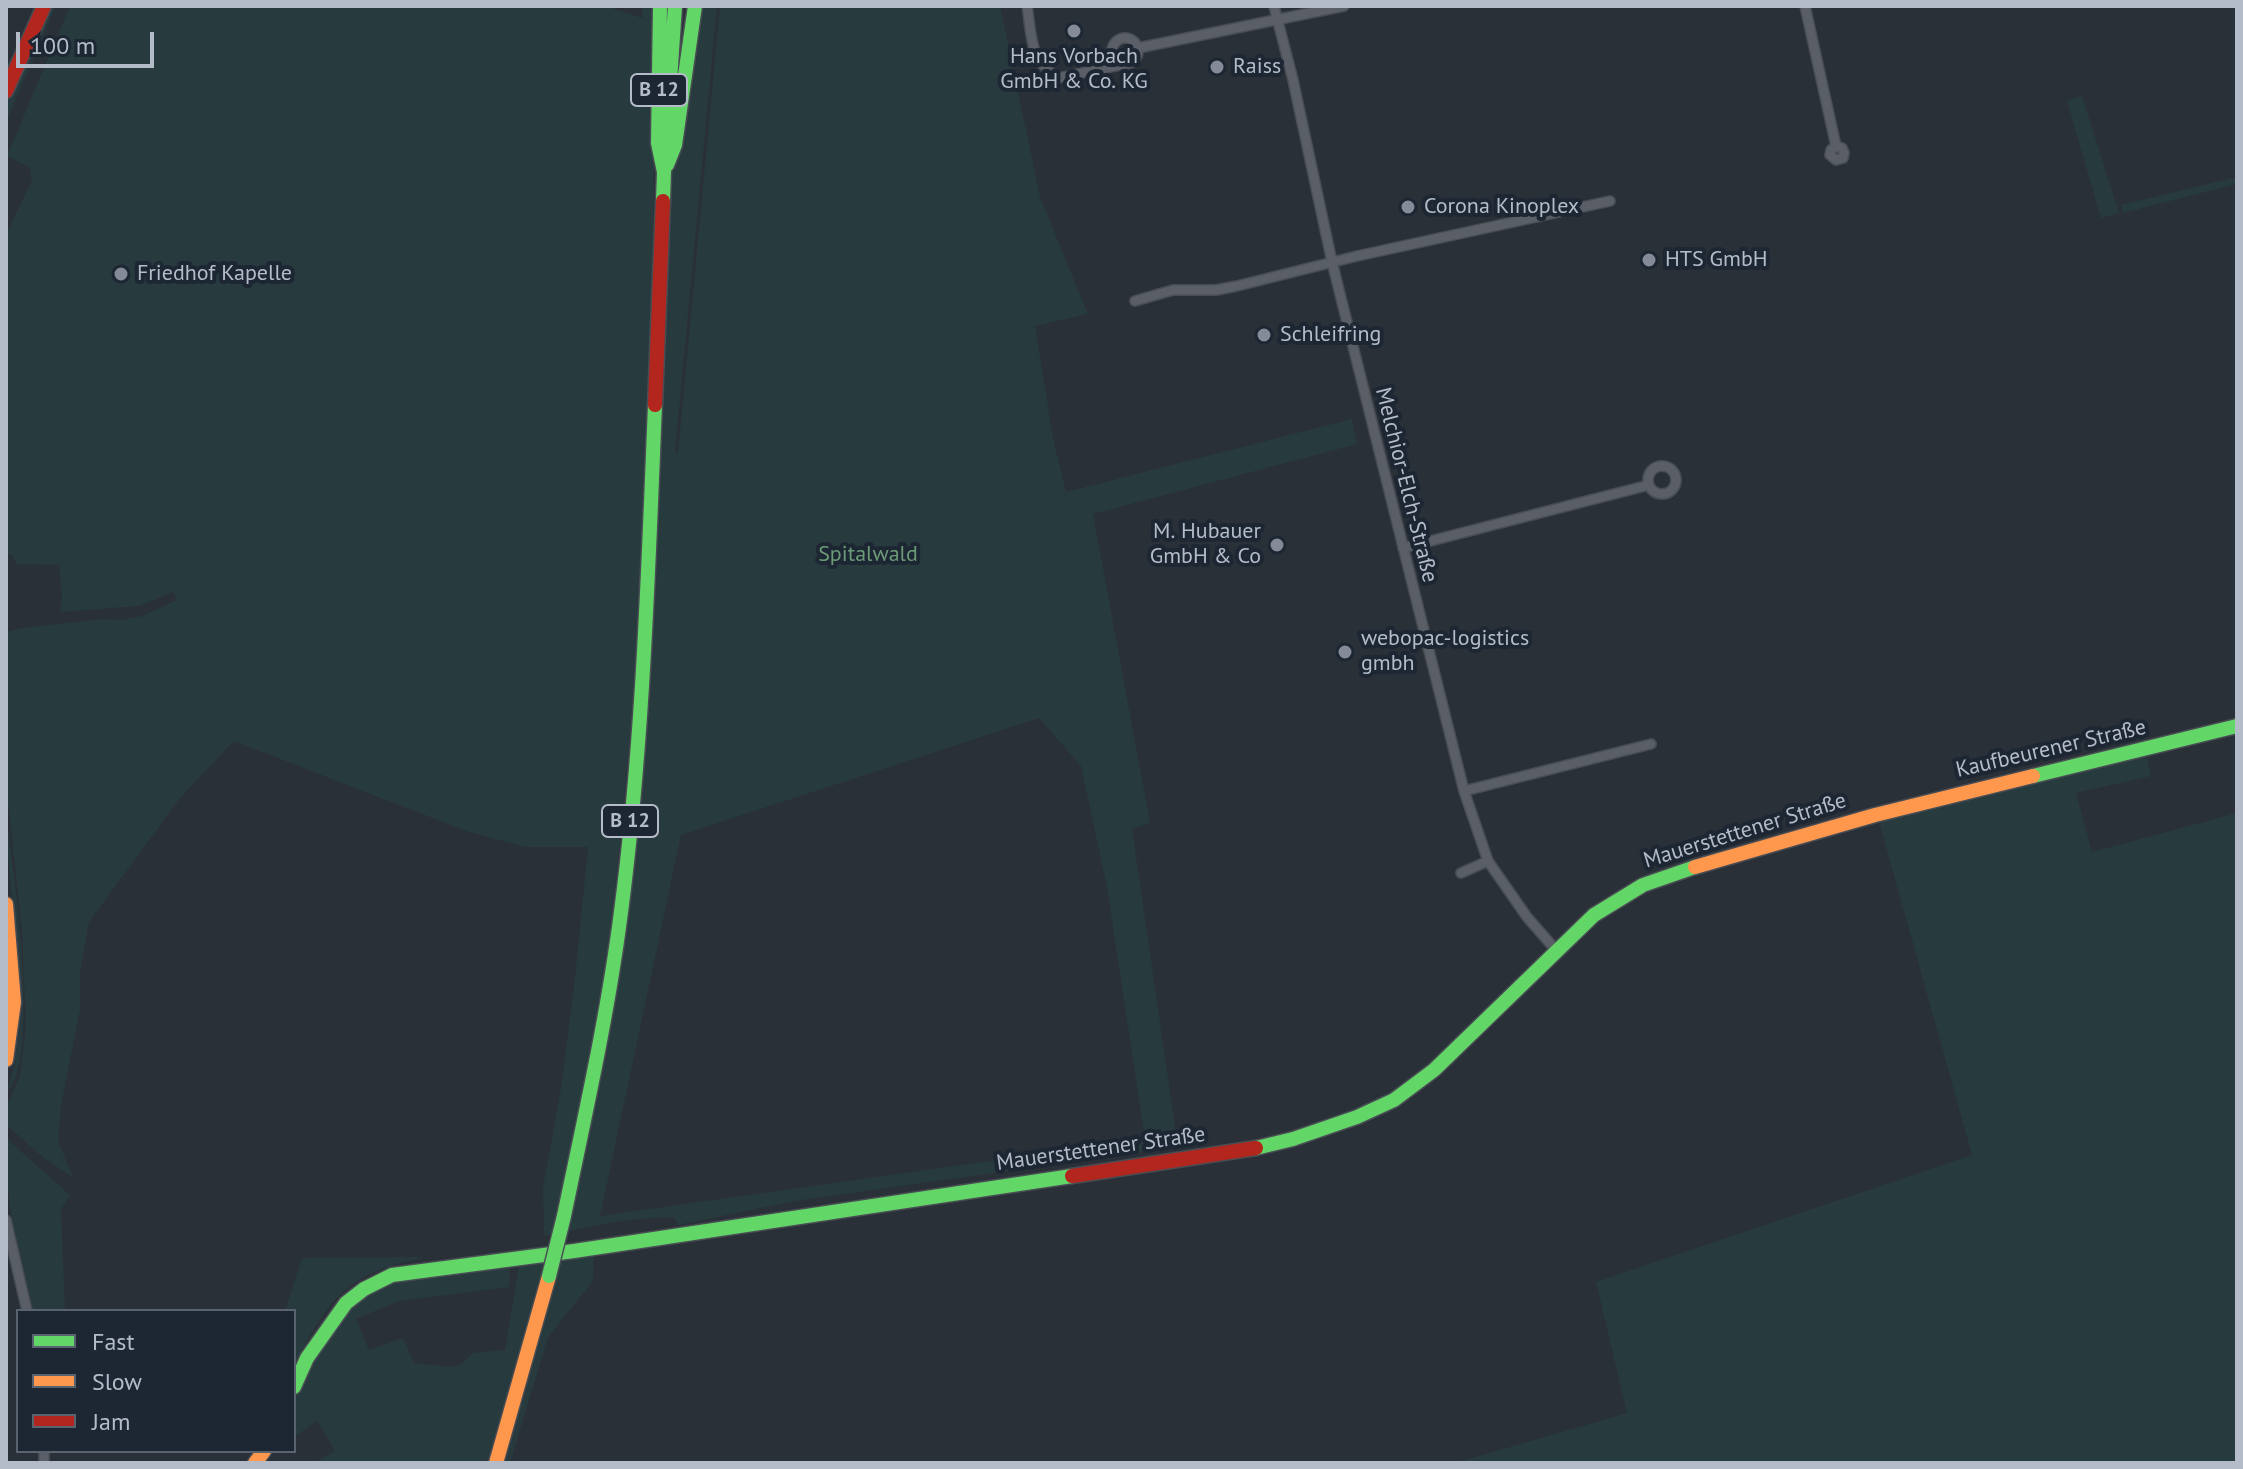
<!DOCTYPE html>
<meta charset="utf-8">
<style>
body{margin:0}
#map{position:relative;width:2243px;height:1469px;overflow:hidden;background:#2a3038;font-family:"PT Sans",sans-serif}
canvas{display:block}
.frame{position:absolute;inset:0;border:8px solid #b4bcc9;pointer-events:none}
.legend{position:absolute;left:16px;top:1309px;width:280px;height:144px;box-sizing:border-box;background:#1d2633;border:2px solid #59626f;margin:0;padding:10px 14px;list-style:none;font-size:24px;color:#b4bcc9}
.legend li{display:flex;align-items:center;gap:16px;height:40px}
.legend b{width:40px;border:2px solid #59626f}
.scale{position:absolute;left:16px;top:32px;width:138px;height:36px;box-sizing:border-box;border:4px solid #b4bcc9;border-top:0;padding-left:10px;font-size:24px;line-height:28px;white-space:nowrap;color:#b4bcc9;-webkit-text-stroke:6px #1d2633;paint-order:stroke}
</style>
<div id="map">
<canvas width="2243" height="1469"></canvas>
<div class="frame"></div>
<ul class="legend">
<li><b style="height:10px;background:#63d668"></b>Fast</li>
<li><b style="height:10px;background:#ff974d"></b>Slow</li>
<li><b style="height:10px;background:#b3261e"></b>Jam</li>
</ul>
<div class="scale">100 m</div>
</div>
<script>
const g = document.querySelector('canvas').getContext('2d');
g.lineJoin = 'round';
function paint(path, color) { g.fillStyle = color; g.fill(path, 'evenodd'); }
function strokePath(path, color, width, dash) { g.strokeStyle = color; g.lineWidth = width; g.lineCap = dash ? 'butt' : 'round'; g.setLineDash(dash || []); g.stroke(path); }
function label(font, color, halo, rows, align = 'center') {
  g.font = font + ' "PT Sans",sans-serif'; g.lineWidth = 8; g.setLineDash([]); g.textBaseline = 'middle'; g.strokeStyle = halo; g.fillStyle = color; for (const [text, x, y, turn = 0] of rows) {
    g.save(); g.translate(x, y); g.rotate((+turn || 0) * Math.PI / 180); g.textAlign = isNaN(turn) ? turn : align; if (halo) g.strokeText(text, 0, 0); g.fillText(text, 0, 0); g.restore();
  }
}
paint(new Path2D(`
 M52,6H56L6,122V105Z
 M70,6H606L642,18L643,6H655C655,337 645,670 602,999H613L661,368L672,172L679,145L697,6H717L675,452L678,453L720,6H1000L1040,197L1088,314L1035,326L1053,438L1066,492L1352,419L1357,444L1093,514L1150,823L1132,829L1178,1147L795,1201L678,1225L675,1218C630,1216 587,1228 544,1236L543,1188L561,1088L574,987L588,847H525L466,831L234,741L180,798L89,922L80,971V1010L61,1105L58,1141L74,1179L39,1154L10,1128L6,1124V1108L20,1076L26,1027L22,930L6,784V636L10,631L22,628L103,619L121,620L142,616L177,600L173,592L139,606L60,612L62,597L59,565L16,564L12,554H6V235L32,180L30,168L7,156ZM1039,718L1081,766L1107,887L1145,1139L600,1216L681,835Z
 M2082,96L2119,213L2101,218L2067,101Z
 M2237,177V184L2123,213L2121,205Z
 M2146,754L2151,776L2076,793L2092,852L2237,813V1463H1455L1627,1413L1596,1282L1972,1155L1878,818Z
 M6,812C13,869 40,1045 10,1089L8,1088C36,997 6,904 6,812Z
 M6,1138L70,1195L61,1209L65,1311H30C15,1254 6,1198 6,1138Z
 M594,1255L593,1281L548,1337L510,1463H501L555,1276L540,1277L527,1333L488,1463H313L335,1451L317,1421L294,1437V1395L310,1362L333,1323L379,1284L510,1266L509,1287L399,1301L356,1319L369,1350L403,1338L414,1363L451,1367L462,1364L472,1353L505,1350L519,1266Z
 M427,1257C346,1273 332,1295 294,1365V1311H285L302,1258Z`), '#273a3e');
const street = new Path2D(`
 M1027,6C1032,37 1029,60 1058,78L1125,64
 M1274,6L1293,80L1332,262L1464,791L1488,861L1527,917L1555,949
 M1805,6L1836,146L1842,148L1844,153L1843,158L1836,160L1830,155L1831,150L1836,146
 M1112 51a13 13 0 1 1 26 0a13 13 0 1 1-26 0Z
 M1138,48L1344,6
 M1135,301L1173,290H1216L1237,286L1357,256L1610,201
 M1648 480a14 14 0 1 1 28 0a14 14 0 1 1-28 0Z
 M1403,548L1649,485
 M1464,791L1651,744
 M1461,873L1488,861
 M6,1220L27,1311
 M44,1451V1463`);
const fast = new Path2D(`
 M660,6L658,143L664,172L663,201
 M667,165L675,145L695,6
 M664,172L675,6
 M2033,776L2237,726
 M1256,1148L1293,1139L1357,1117L1394,1100L1434,1070L1594,915L1643,885L1695,867
 M564,1216C585,1115 608,1014 621,912C643,744 648,574 655,405
 M294,1387L307,1358L346,1303L364,1289L392,1275L574,1251L1072,1176`);
const slow = new Path2D(`
 M1695,867L1875,815L2033,776
 M6,904L14,1002L6,1060
 M255,1463L264,1451
 M496,1463L549,1276`);
const jam = new Path2D(`
 M6,91L44,6
 M655,405L663,201
 M1072,1176L1256,1148`);
strokePath(street, '#484c53', 12);
strokePath(fast, '#484c53', 17);
strokePath(slow, '#484c53', 17);
strokePath(jam, '#484c53', 17);
strokePath(street, '#5a5e66', 9);
strokePath(fast, '#63d668', 14);
strokePath(slow, '#ff974d', 14);
strokePath(jam, '#b3261e', 14);
const fastBridge = new Path2D(`
 M549,1276L564,1216`);
strokePath(fastBridge, '#484c55', 17, []);
strokePath(fastBridge, '#63d668', 14);
for (const [x, y, r, color] of [
 [1074,31,8,"#848b96"],
 [1217,67,8,"#848b96"],
 [1408,207,8,"#848b96"],
 [1649,260,8,"#848b96"],
 [121,274,8,"#848b96"],
 [1264,335,8,"#848b96"],
 [1277,545,8,"#848b96"],
 [1345,652,8,"#848b96"]
]) { const dot = new Path2D(); dot.arc(x, y, r, 0, 2 * Math.PI); g.fillStyle = color; g.fill(dot); strokePath(dot, '#1d2633', 3); }
for (const [x, y, w] of [
 [659,90,56],
 [630,821,56]
]) { const box = new Path2D(); box.roundRect(x - w / 2, y - 16, w, 32, 6); g.fillStyle = '#1d2633'; g.fill(box); strokePath(box, '#b4bcc9', 2); }
label('bold 20px', '#b4bcc9', null, [
 ["B 12",659,90],
 ["B 12",630,821]
]);
label('22px', '#b4bcc9', '#1d2633', [
 ["Hans Vorbach",1074,57,"center"],
 ["GmbH & Co. KG",1074,82,"center"],
 ["Raiss",1233,67],
 ["Corona Kinoplex",1424,207],
 ["HTS GmbH",1665,260],
 ["Friedhof Kapelle",137,274],
 ["Schleifring",1280,335],
 ["M. Hubauer",1261,532,"right"],
 ["GmbH & Co",1261,557,"right"],
 ["webopac-logistics",1361,639],
 ["gmbh",1361,664]
], 'left');
label('22px', '#b4bcc9', '#1d2633', [
 ["Melchior-Elch-Straße",1406,485,76],
 ["Kaufbeurener Straße",2051,749,-13],
 ["Mauerstettener Straße",1745,831,-17],
 ["Mauerstettener Straße",1101,1149,-8]
]);
label('22px', '#6b9a76', '#1d2633', [
 ["Spitalwald",868,555]
]);
</script>
